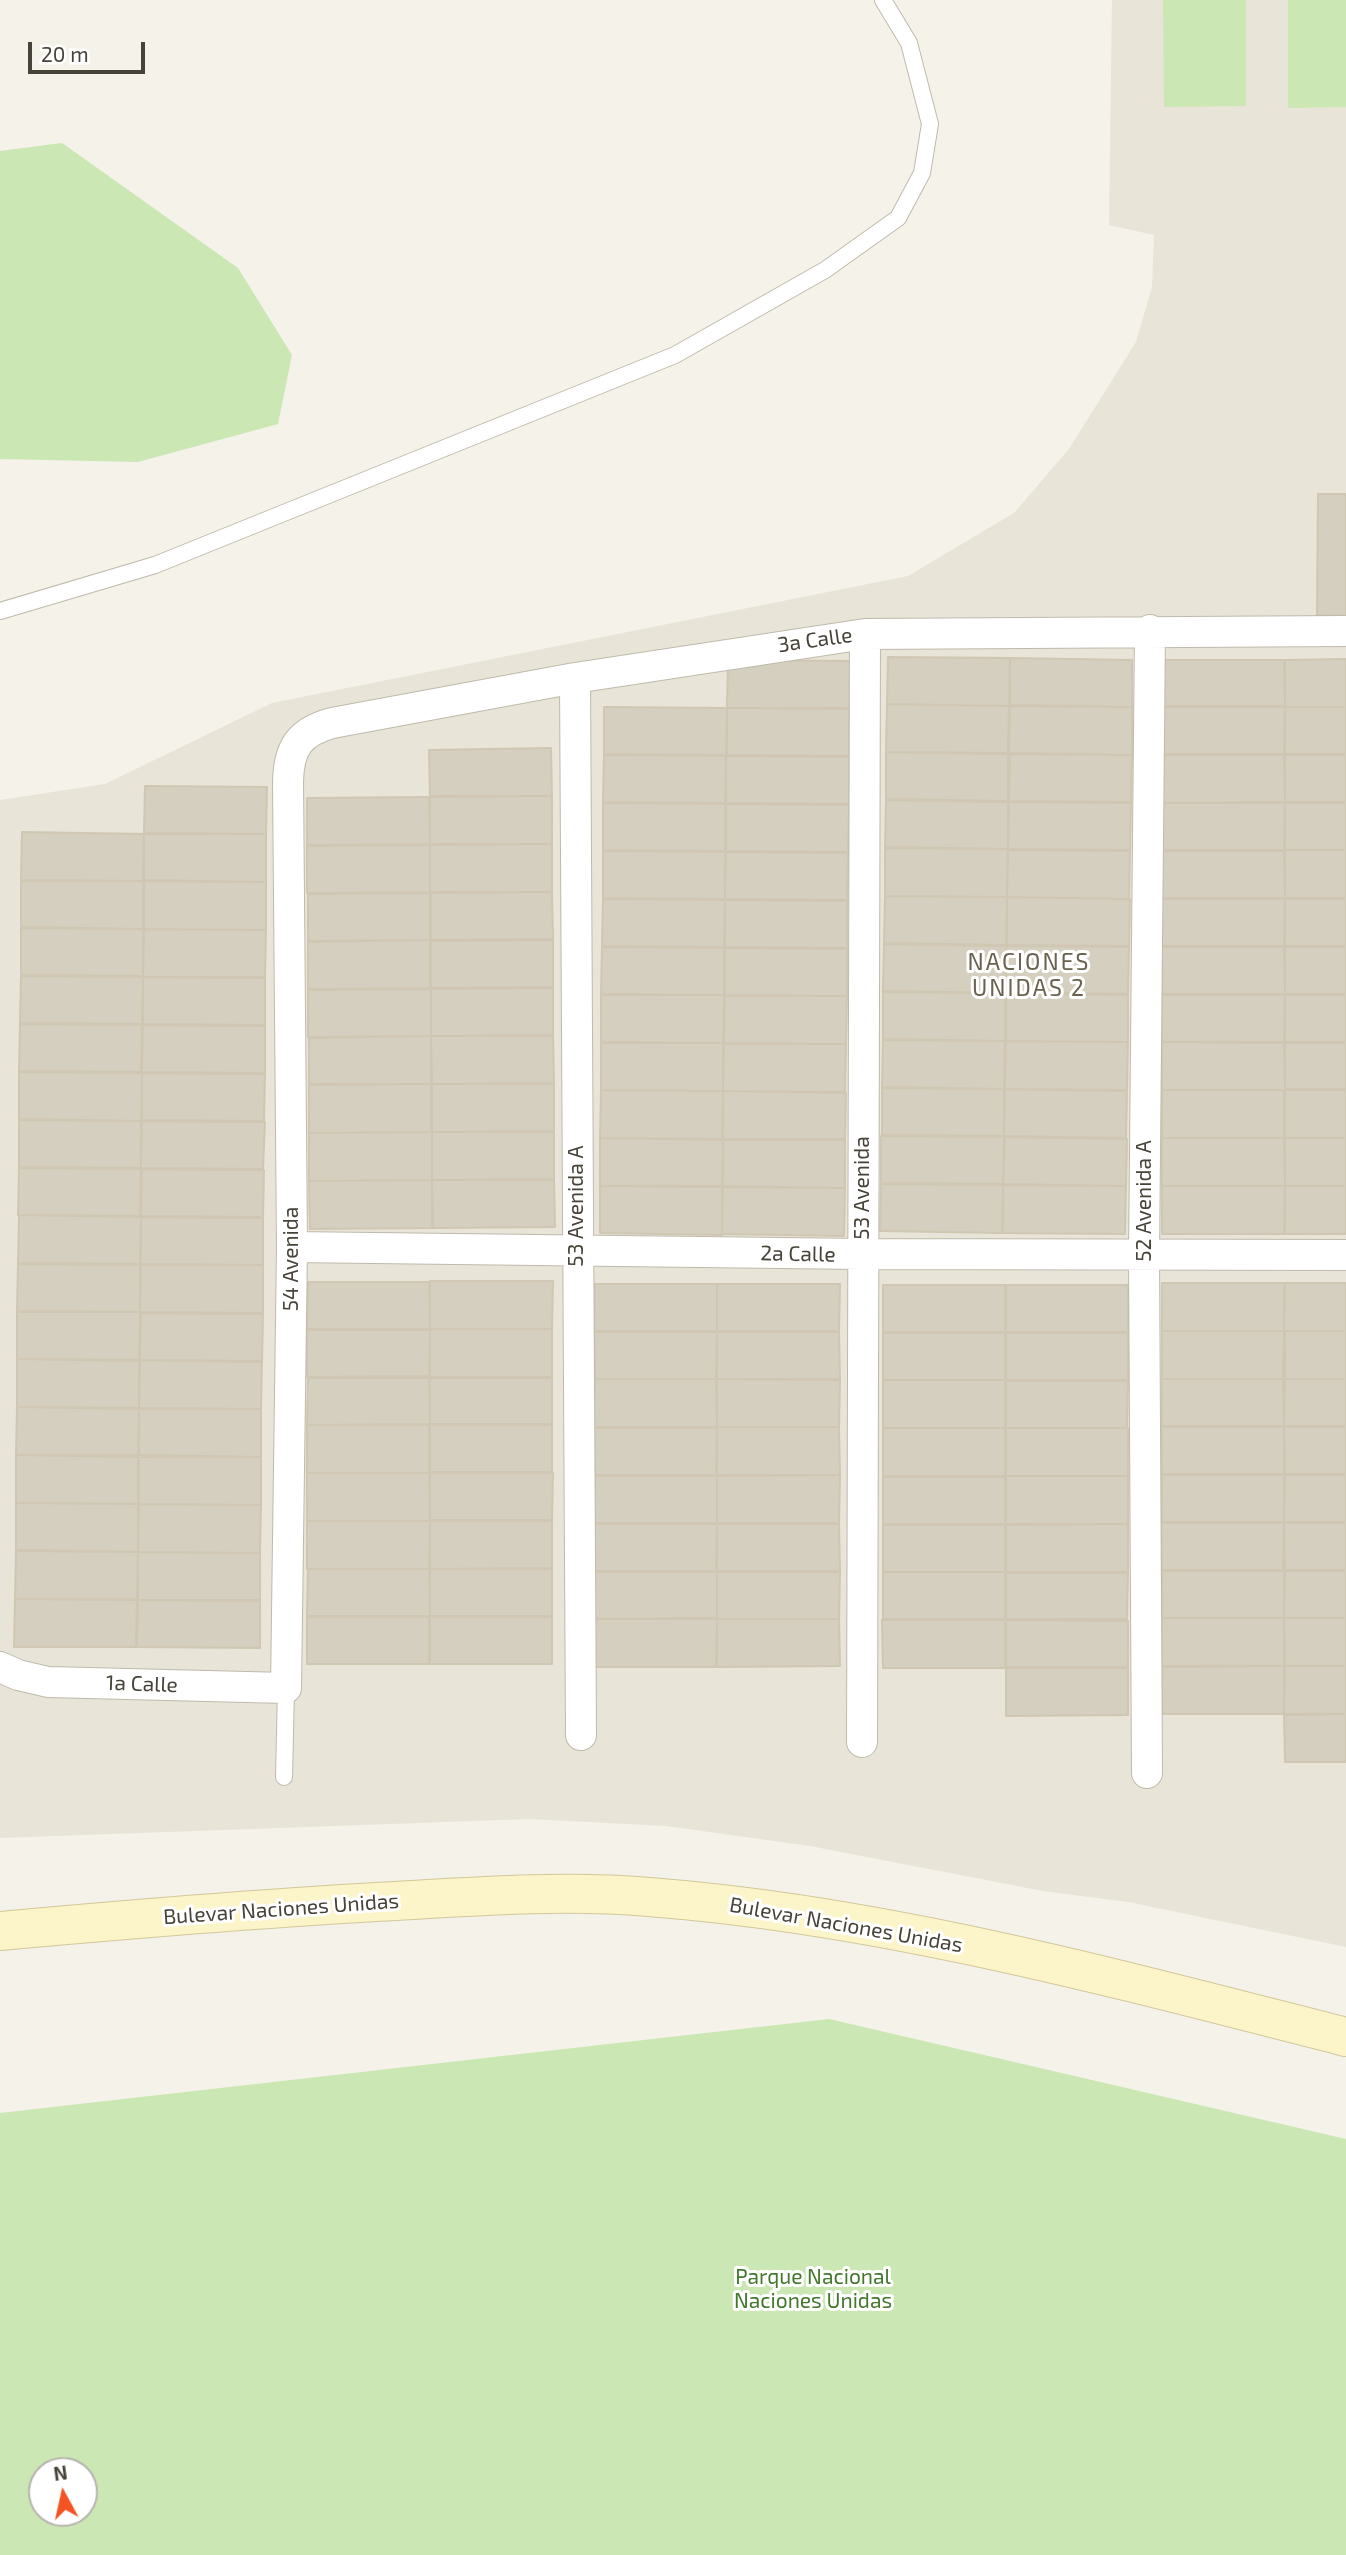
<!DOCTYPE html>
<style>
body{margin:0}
#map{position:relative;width:1346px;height:2555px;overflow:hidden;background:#f4f2e9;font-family:"Exo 2",sans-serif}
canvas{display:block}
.north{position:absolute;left:28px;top:2457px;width:70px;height:70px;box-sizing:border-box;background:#fff;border:2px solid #b6b4af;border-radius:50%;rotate:352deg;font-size:19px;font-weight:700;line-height:28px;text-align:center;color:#484338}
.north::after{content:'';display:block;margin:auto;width:24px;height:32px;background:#f35421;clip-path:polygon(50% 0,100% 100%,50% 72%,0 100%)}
.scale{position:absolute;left:28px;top:42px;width:117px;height:32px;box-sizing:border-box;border:4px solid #484338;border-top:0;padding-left:9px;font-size:21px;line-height:24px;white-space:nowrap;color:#484338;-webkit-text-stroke:5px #fff;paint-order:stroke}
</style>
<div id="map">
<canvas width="1346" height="2555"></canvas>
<div class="north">N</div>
<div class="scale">20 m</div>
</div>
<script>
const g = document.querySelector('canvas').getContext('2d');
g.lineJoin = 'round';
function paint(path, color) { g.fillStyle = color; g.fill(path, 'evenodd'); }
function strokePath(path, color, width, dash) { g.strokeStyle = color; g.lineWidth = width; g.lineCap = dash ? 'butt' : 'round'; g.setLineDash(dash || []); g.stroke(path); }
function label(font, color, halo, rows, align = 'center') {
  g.font = font + ' "Exo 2",sans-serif'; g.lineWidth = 6; g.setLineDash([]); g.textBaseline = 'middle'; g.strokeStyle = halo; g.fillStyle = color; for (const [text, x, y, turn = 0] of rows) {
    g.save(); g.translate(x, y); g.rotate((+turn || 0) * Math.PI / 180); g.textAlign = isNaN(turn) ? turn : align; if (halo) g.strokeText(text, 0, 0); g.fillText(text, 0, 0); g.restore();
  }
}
paint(new Path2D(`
 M1112,0H1346V1947L1128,1902L1043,1891L810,1846L666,1826L529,1819L0,1838V800L105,784L272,703L908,576L1014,513L1069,449L1136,342L1152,287L1154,235L1109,225Z`), '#e8e4d7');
paint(new Path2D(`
 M1163,0H1246V106L1164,107Z
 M1288,0H1346V107L1288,108Z
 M62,143L238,268L292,355L278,424L138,462L0,459V151Z
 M829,2019L1346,2139V2555H0V2113ZM42,2471H84V2513H42Z`), '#cbe7b3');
const building = new Path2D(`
 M1318,494H1346V616L1317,615Z
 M888,657L1010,658L1009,706L887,704Z
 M1010,658L1132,660V707L1010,705Z
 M1346,659V707H1285V660Z
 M728,660L850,661L849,708H727Z
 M1163,660H1284L1285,706H1162Z
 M887,704L1009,706L1008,753L886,752Z
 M1010,706L1132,707V755L1009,753Z
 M604,707L727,708L726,755L604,754Z
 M1162,707H1285L1284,754H1162Z
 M1285,707H1346V754H1285Z
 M727,708L849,709V756L727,755Z
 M551,748L552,796H430L429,750Z
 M886,752L1008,754V801L886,799Z
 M1010,754L1132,755L1131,802L1009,801Z
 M604,755L726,756L725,803L603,802Z
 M1162,755H1284L1285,802L1162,803Z
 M1285,755H1346V802H1285Z
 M726,756L849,757V804L726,803Z
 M145,786L267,787L266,834L144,833Z
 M552,796V844H430V797Z
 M429,797L430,844L307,845V798Z
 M886,800L1008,802V849L885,847Z
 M1009,802L1131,803L1130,850L1008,849Z
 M603,803L725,804V851L603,850Z
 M1162,803H1285L1284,850H1162Z
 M1285,803H1346V850H1285Z
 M726,804L849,805L848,852L726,851Z
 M22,832L144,834L143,881L21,880Z
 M144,834H266V882L144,880Z
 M552,844V892H430V845Z
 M430,845V892L307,893V846Z
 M885,848L1008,849L1007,897L885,896Z
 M1008,850L1130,851L1129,899L1007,897Z
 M1285,850H1346V898H1285Z
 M603,851L725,852V899L603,898Z
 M1162,851H1284L1285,898H1162Z
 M726,852L848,853L847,900L725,899Z
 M21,881H143V929L21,927Z
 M144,881L266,882V930L144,929Z
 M552,892L553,939L431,940V893Z
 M430,893V940L308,941V894Z
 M885,896L1007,897L1006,945L884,943Z
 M1007,897L1130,899L1129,946L1007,945Z
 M603,899L725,900L724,947L602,946Z
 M1162,899H1285L1284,946H1162Z
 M1285,899H1346V946H1285Z
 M725,900L847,901V948L725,947Z
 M21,928L143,929V976L21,975Z
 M144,929L266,930L265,977H143Z
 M430,940V988L308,989V942Z
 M553,940V987L431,988V941Z
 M884,944L1006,946L1005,993L883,991Z
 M1007,946L1129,947L1128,994L1006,992Z
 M602,947L724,948V995L601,994Z
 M1162,947H1284L1285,994H1162Z
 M1285,947H1346V994H1285Z
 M725,948L847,949V996L725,995Z
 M21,976L143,977L142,1024L20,1023Z
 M143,977L265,978V1025L143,1024Z
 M553,988V1035L431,1036V989Z
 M431,989V1036L308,1037V990Z
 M883,992L1005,993V1041L883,1039Z
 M1006,994L1128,995V1042L1006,1041Z
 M601,995H724L723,1043L601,1042Z
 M1162,995H1285L1284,1042H1162Z
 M1285,995H1346V1042H1285Z
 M725,996H847L846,1044L724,1043Z
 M20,1024L142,1025L141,1072L19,1071Z
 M143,1025L265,1026V1073L142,1072Z
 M431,1036V1084H309V1038Z
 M431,1036H553L554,1083L432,1084Z
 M883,1040L1005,1041L1004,1089L882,1087Z
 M1006,1041L1128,1042L1127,1090L1005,1089Z
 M1162,1042L1284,1043L1285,1090H1162Z
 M601,1043H723V1091L601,1090Z
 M1285,1043H1346V1089H1285Z
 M724,1044H846L845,1092L723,1091Z
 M19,1072L142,1073L141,1121L19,1119Z
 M142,1073L265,1074L264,1121L142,1120Z
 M431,1084V1132L309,1133V1085Z
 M432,1084H554V1131L432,1132Z
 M882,1088L1004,1089V1136L882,1135Z
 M1005,1089L1127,1091L1126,1138L1004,1136Z
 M601,1090L723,1091L722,1139L600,1138Z
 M1162,1090H1284V1138H1162Z
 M1285,1090H1346V1138H1285Z
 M723,1091L846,1093L845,1139H723Z
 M19,1120L141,1121V1168L19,1167Z
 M142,1121L265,1122L263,1169L141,1168Z
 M432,1132H554V1179L432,1180Z
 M432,1132V1180L309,1181V1133Z
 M881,1136L1004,1137L1003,1184L881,1183Z
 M1005,1137L1127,1139L1126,1186L1003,1184Z
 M600,1138L723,1140L722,1186H600Z
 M1162,1138H1284L1285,1186H1162Z
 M1285,1138H1346V1186H1285Z
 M723,1140H845V1188L723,1186Z
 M19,1168L141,1169L140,1216L18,1215Z
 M142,1169L264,1170L263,1217L141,1216Z
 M432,1180V1228L310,1229L309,1181Z
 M432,1180H554L555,1227L433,1228Z
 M881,1184L1003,1185L1002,1233L880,1231Z
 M1003,1185L1126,1186L1125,1234L1003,1233Z
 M600,1186L722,1187V1235L600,1233Z
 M1162,1186H1285L1284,1234H1162Z
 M1285,1186H1346V1234H1285Z
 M723,1187L845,1188L844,1236L722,1234Z
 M19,1215L141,1217L140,1264L18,1263Z
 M141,1217L263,1218V1265L141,1264Z
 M18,1264L140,1265V1312L17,1311Z
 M141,1265H263V1313L140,1312Z
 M430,1281H553L552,1329H430Z
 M308,1282H429L430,1329H307Z
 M1162,1283H1284V1331H1162Z
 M1285,1283H1346V1331H1284Z
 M595,1284H717V1331H594Z
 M717,1284H840L839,1331H717Z
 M883,1285H1005V1332H883Z
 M1006,1285H1128V1332H1006Z
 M17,1312H140L139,1360L17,1359Z
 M141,1313L263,1314L262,1361L140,1360Z
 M430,1329H552V1377H430Z
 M307,1330H430L429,1376L307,1377Z
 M1162,1331H1284L1283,1379H1162Z
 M1285,1331H1346V1379H1285Z
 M594,1332H717L716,1379H595Z
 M717,1332H839L840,1379H717Z
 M883,1333H1005V1380H883Z
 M1006,1333H1128V1380H1006Z
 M17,1359L139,1361V1408L17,1407Z
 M140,1360L262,1362L261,1409L139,1408Z
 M308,1378H429L430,1424L307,1425Z
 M430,1378H552V1424H430Z
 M595,1379H716L717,1427H594Z
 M717,1379L840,1380L839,1427H717Z
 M1162,1379H1283L1284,1426H1162Z
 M1285,1379H1346V1426H1284Z
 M883,1380H1005V1428H883Z
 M1006,1381H1128L1127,1428H1006Z
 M17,1407L139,1409L138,1455H16Z
 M139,1409H261V1457L139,1455Z
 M307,1425H429V1473H307Z
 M430,1425H552V1472H430Z
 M717,1427H839L840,1475H717Z
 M1162,1427H1284V1474H1162Z
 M1284,1427H1346V1474H1285Z
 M594,1428H717L716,1475H595Z
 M883,1428H1005V1476H883Z
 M1006,1428H1128V1476H1006Z
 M16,1455L138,1457V1504L16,1503Z
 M139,1457H261V1505L139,1504Z
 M307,1473H429L430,1521H307Z
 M430,1473H553L552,1520H430Z
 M840,1475L839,1523H717V1476Z
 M1162,1475H1284V1522H1162Z
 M1285,1475H1346V1522H1284Z
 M595,1476H717V1523H594Z
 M1006,1476H1128V1524H1006Z
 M883,1477H1005V1524H883Z
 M16,1503L138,1504V1552L16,1550Z
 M139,1504L261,1505L260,1553L138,1552Z
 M307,1521H430L429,1569H307Z
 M430,1521H552V1568L430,1569Z
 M1161,1523H1284L1283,1570H1162Z
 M1284,1523H1346V1570H1285Z
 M594,1524H717L716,1571H595Z
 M717,1524H839L840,1571H717Z
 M1128,1524V1572H1006V1525Z
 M883,1525H1005V1572H883Z
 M16,1551L138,1552L137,1599H15Z
 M138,1552L260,1553V1600H138Z
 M308,1569H429L430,1616H307Z
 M430,1569H552V1616H430Z
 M1162,1571H1284V1618H1162Z
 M1285,1571H1346V1618H1284Z
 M595,1572H717V1618L594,1619Z
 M717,1572H840L839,1619H717Z
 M883,1572H1005V1619H883Z
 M1006,1573H1128L1127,1619H1006Z
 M15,1599L137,1600L136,1647H14Z
 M138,1600L260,1601V1648L137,1647Z
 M307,1617H429V1664H307Z
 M430,1617H552V1664H430Z
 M1162,1618H1284V1666H1162Z
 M1284,1618H1346V1666H1285Z
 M594,1619H717L716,1667H595Z
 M717,1619H839L840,1666L717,1667Z
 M882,1620H1005V1668H883Z
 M1006,1620L1128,1621V1667H1006Z
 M1284,1666V1714H1162V1667Z
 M1285,1666H1346V1714H1284Z
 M1006,1668H1128V1715L1006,1716Z
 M1346,1714V1762H1285L1284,1715Z`);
paint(building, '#d5cfbf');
strokePath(building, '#d0c7b2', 2);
const lane = new Path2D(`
 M0,611L155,565L675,355L825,270L898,218L922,173L930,124L909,43L883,0
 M284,1777L286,1688`);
const street = new Path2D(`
 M575,678L581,1735
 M292,1247L862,1254L1346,1255
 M0,1667L18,1675L48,1682L286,1688L292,1247L288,781C289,748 299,732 332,723L575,678L865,634L1346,631
 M862,1742L865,634
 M1147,1773L1144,1256L1150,630`);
const secondary = new Path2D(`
 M0,1931C132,1919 264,1908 396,1901C480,1896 565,1890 649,1897C885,1915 1118,1979 1346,2037`);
strokePath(lane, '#bfbaac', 18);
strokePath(street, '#bfbaac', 32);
strokePath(secondary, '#d2c89a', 40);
strokePath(lane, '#fff', 16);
strokePath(street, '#fff', 30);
strokePath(secondary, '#fdf5ca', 38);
label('21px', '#484338', '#fff', [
 ["3a Calle",815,640,-8],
 ["53 Avenida",862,1188,-90],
 ["52 Avenida A",1144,1201,-90],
 ["53 Avenida A",576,1206,-90],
 ["2a Calle",798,1254,1],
 ["54 Avenida",291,1259,-90],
 ["1a Calle",142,1684,2],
 ["Bulevar Naciones Unidas",281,1909,-4],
 ["Bulevar Naciones Unidas",846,1925,10]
]);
label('21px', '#42782c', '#fff', [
 ["Parque Nacional",813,2277],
 ["Naciones Unidas",813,2301]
]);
g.letterSpacing = '2px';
label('23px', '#6a624f', '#fff', [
 ["NACIONES",1029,962],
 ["UNIDAS 2",1029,988]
]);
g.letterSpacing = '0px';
</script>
